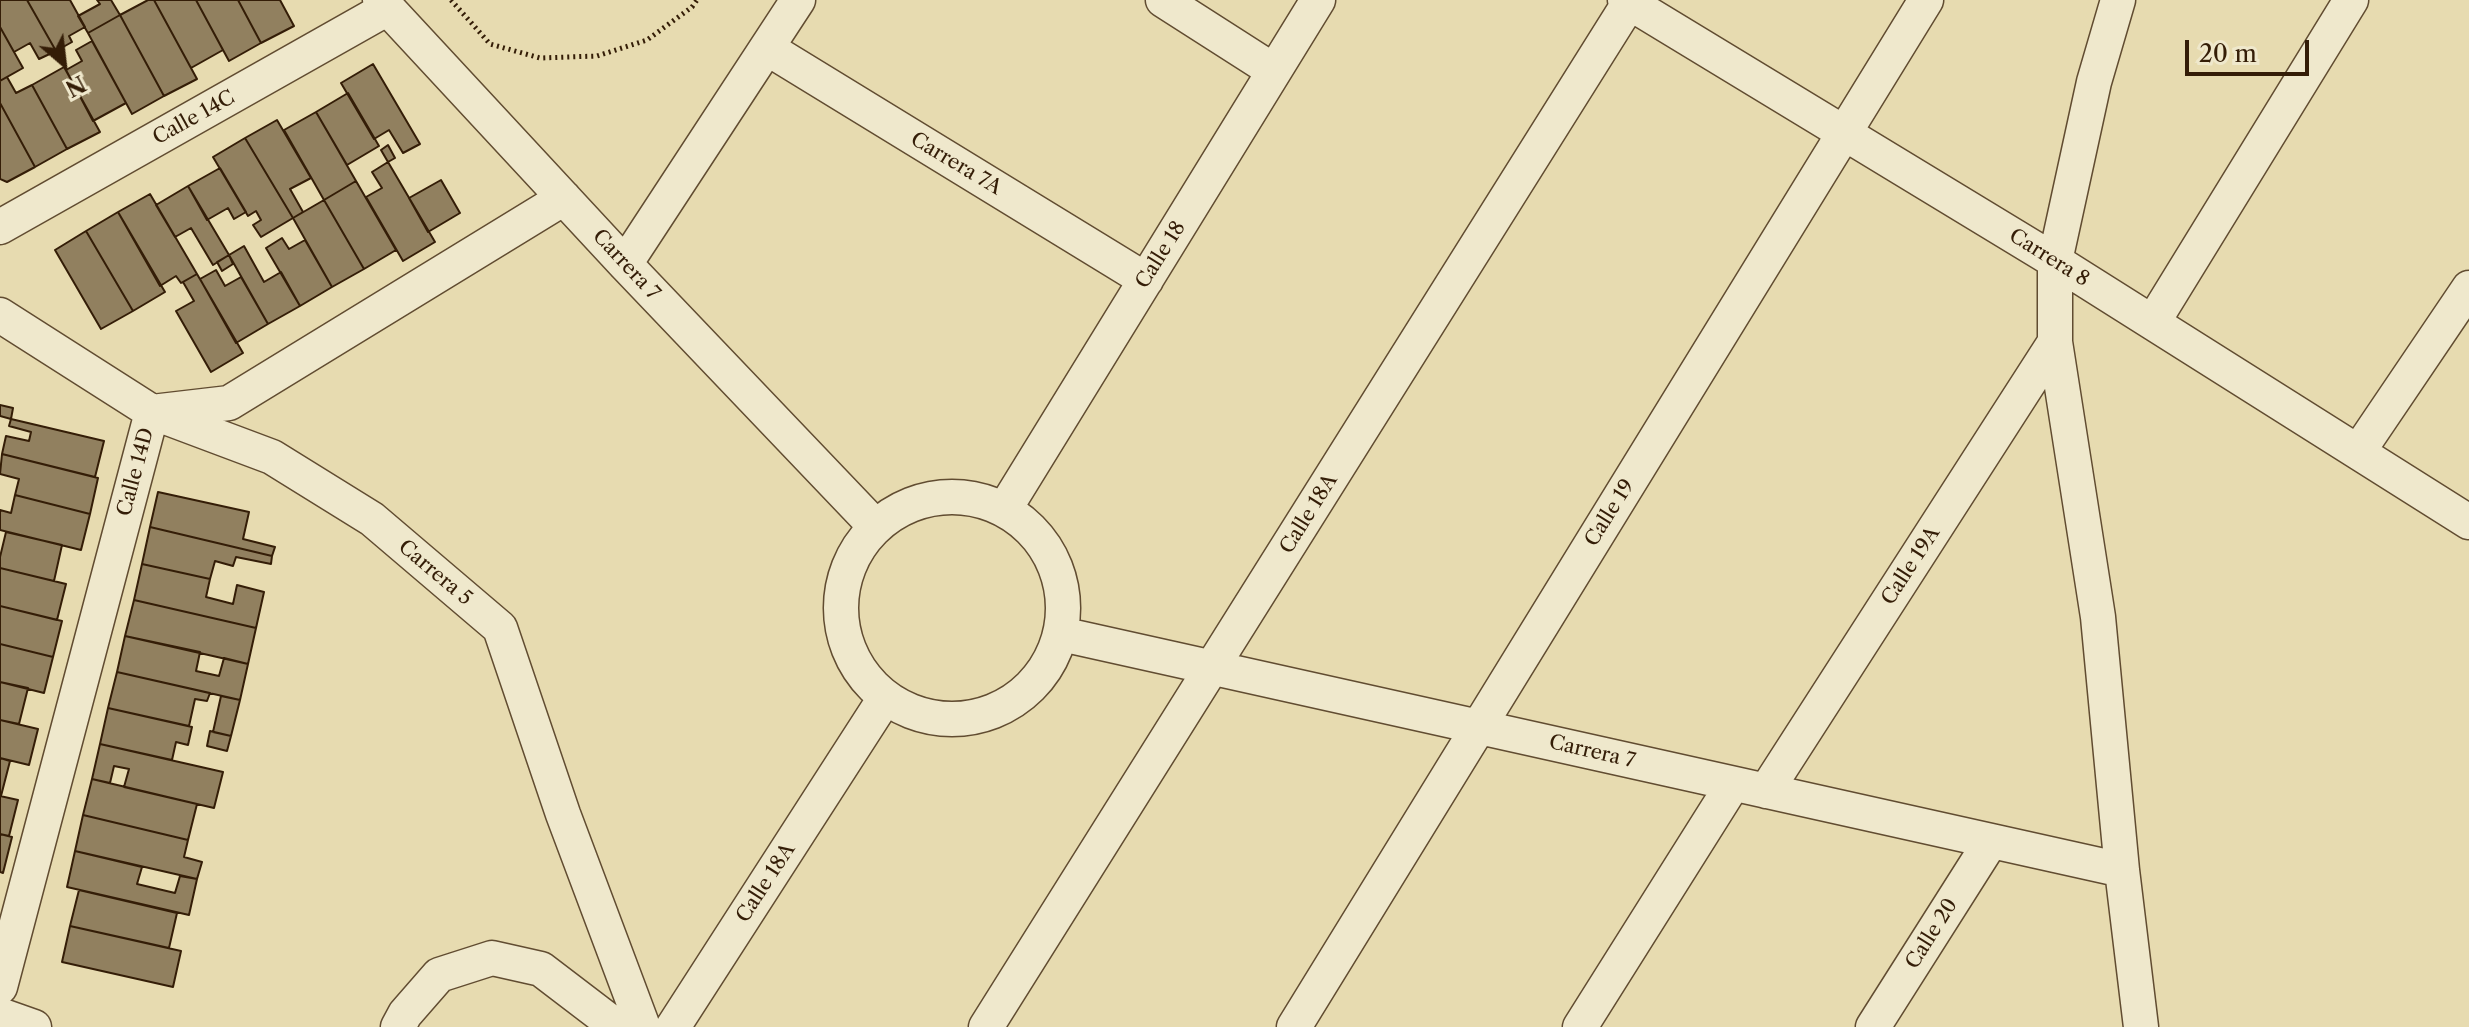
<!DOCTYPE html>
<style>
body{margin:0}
#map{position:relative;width:2469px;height:1027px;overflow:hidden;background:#e7dbb0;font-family:"Libre Caslon Text",serif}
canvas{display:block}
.north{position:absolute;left:24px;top:24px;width:80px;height:80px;-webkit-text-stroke:6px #efe8cc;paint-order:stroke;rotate:152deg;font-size:22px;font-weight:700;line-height:32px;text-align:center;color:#341d07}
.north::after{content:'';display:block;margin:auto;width:28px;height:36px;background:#341d07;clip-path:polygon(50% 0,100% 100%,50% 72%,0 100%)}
.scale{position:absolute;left:2185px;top:40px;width:124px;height:36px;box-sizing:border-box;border:4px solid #341d07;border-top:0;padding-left:10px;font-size:24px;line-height:28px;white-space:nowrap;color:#341d07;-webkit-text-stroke:6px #efe8cc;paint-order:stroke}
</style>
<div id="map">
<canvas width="2469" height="1027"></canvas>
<div class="north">N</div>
<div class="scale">20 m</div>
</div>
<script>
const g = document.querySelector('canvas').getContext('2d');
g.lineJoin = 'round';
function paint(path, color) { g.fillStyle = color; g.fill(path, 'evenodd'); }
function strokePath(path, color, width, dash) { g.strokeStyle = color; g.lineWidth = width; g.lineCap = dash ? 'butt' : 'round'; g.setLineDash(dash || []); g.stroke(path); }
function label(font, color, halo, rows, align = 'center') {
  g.font = font + ' "Libre Caslon Text",serif'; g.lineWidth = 6; g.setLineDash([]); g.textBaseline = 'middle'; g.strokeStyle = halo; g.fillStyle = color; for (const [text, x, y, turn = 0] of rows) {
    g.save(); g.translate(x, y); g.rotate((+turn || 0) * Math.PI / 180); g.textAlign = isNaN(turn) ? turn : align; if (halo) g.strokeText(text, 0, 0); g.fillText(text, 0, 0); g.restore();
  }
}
const building = new Path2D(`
 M0,0H27L56,51L39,59L30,43L14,52L0,27Z
 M27,0H70L85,27L69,36L72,42L56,51Z
 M97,0H111L120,15L88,33L78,16L100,4Z
 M148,0H154L197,79L164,96L120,15Z
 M154,0H196L223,50L191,68Z
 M196,0H238L261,43L229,61Z
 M238,0H280L294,26L261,43Z
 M120,15L164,96L132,114L88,33Z
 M0,27L23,68L0,81Z
 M92,41L126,103L93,121L66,70L82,61L76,50Z
 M373,64L420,144L403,153L389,130L374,139L341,83Z
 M64,67L100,132L67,149L32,85Z
 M7,77L16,93L32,85L67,149L35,167L0,103V81Z
 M348,93L379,146L347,165L316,112Z
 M0,103L35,167L7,182L0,179Z
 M316,112L356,181L324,200L284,130Z
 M277,120L311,178L290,189L303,212L293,218L245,138Z
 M245,138L293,218L261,237L253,225L261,220L256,211L248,216L213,157Z
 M388,145L395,158L388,162L381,150Z
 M388,162L435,242L403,261L366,197L382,188L372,172Z
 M220,168L246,212L234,219L228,208L207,220L188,186Z
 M441,180L460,213L428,232L409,198Z
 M356,181L396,250L364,269L324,200Z
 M188,186L229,255L213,265L191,228L175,237L156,205Z
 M150,194L197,274L181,283L176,276L160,286L118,212Z
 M324,200L364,269L332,287L293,218Z
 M118,212L165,292L133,311L86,231Z
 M86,231L133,311L101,329L55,250Z
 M282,238L289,249L305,240L332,287L300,306L266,248Z
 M244,246L264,282L281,272L300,306L268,324L229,255Z
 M229,255L233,264L222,271L217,262Z
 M216,270L225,286L241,277L268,324L236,343L200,279Z
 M197,274L243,353L211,372L176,311L194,301L183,282Z
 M0,405L13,408L11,419L0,416Z
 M11,419L104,441L95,477L2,454L6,436L29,441L31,432L9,426Z
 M2,454L98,478L90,514L15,495L19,479L0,474Z
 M158,492L249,512L243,539L275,547L272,556L150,527Z
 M15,495L90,514L81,550L0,530V510L11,513Z
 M150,527L272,556L271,564L236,557L233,566L215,561L210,579L142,564Z
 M6,532L62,545L54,581L0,568V557Z
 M142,564L210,579L206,597L233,604L237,585L264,592L256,628L134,600Z
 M0,568L66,584L57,620L0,606Z
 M134,600L256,628L248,664L125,636Z
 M0,606L62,621L53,657L0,644Z
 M125,636L200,652L196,671L219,676L224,658L248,664L240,700L117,672Z
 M0,644L53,657L44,693L0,682Z
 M117,672L210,693L207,701L195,699L189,726L108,708Z
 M0,682L28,688L19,724L0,720Z
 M221,696L240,700L231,736L213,732Z
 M108,708L192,727L188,745L176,742L172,760L100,744Z
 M0,720L38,729L29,765L0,758Z
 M210,731L231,736L227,751L207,746Z
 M100,744L223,772L214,808L124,787L129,769L114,766L110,783L92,779Z
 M0,758L10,761L1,796H0Z
 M92,779L197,804L188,840L83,815Z
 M0,796L18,800L9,836L0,834Z
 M83,815L188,840L184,857L202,862L197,879L75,851Z
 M0,834L12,837L3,873L0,872Z
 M75,851L142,867L137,884L175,893L180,876L197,879L189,915L67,887Z
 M79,890L177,913L169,948L70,926Z
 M70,926L181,951L173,987L62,962Z`);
paint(building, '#91805f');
strokePath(building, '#341d07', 2);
const street = new Path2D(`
 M380,0L625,264L876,527
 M1163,0L1274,71
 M1625,0L2055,261L2469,522
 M2118,0L2094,82L2055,261V342L2098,617L2122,870L2141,1027
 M767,48L1146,280
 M0,227L388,8
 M625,264L798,0
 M0,315L152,412L272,457L372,519L500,628L563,814L643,1027
 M2153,322L2351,0
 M2358,452L2469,288
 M841 608a111 111 0 1 1 222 0a111 111 0 1 1-222 0Z
 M1004,510L1318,0
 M1061,634L2122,870
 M1766,791L2055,342
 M0,987L152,412L229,403L564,198
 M0,1015L34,1027
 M398,1027L405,1014L439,975L492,958L541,969L617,1027
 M673,1027L885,698
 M986,1027L1631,0
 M1294,1027L1926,0
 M1580,1027L1733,784
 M1873,1027L1991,841`);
strokePath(street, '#614c31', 37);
strokePath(new Path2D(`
 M451,0L490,44L540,58L597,56L647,40L692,7L697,0`), '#341d07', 5, [2, 4]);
strokePath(street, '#efe8cc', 34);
label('20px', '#341d07', '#efe8cc', [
 ["Calle 14C",194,118,-29],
 ["Carrera 7A",956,164,31],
 ["Calle 18",1161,255,-58],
 ["Carrera 8",2049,258,32],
 ["Carrera 7",626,265,47],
 ["Calle 14D",136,472,-75],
 ["Calle 19",1610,513,-58],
 ["Calle 18A",1309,514,-58],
 ["Calle 19A",1911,566,-57],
 ["Carrera 5",435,573,40],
 ["Carrera 7",1592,752,13],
 ["Calle 18A",766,883,-57],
 ["Calle 20",1932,934,-58]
]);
</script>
